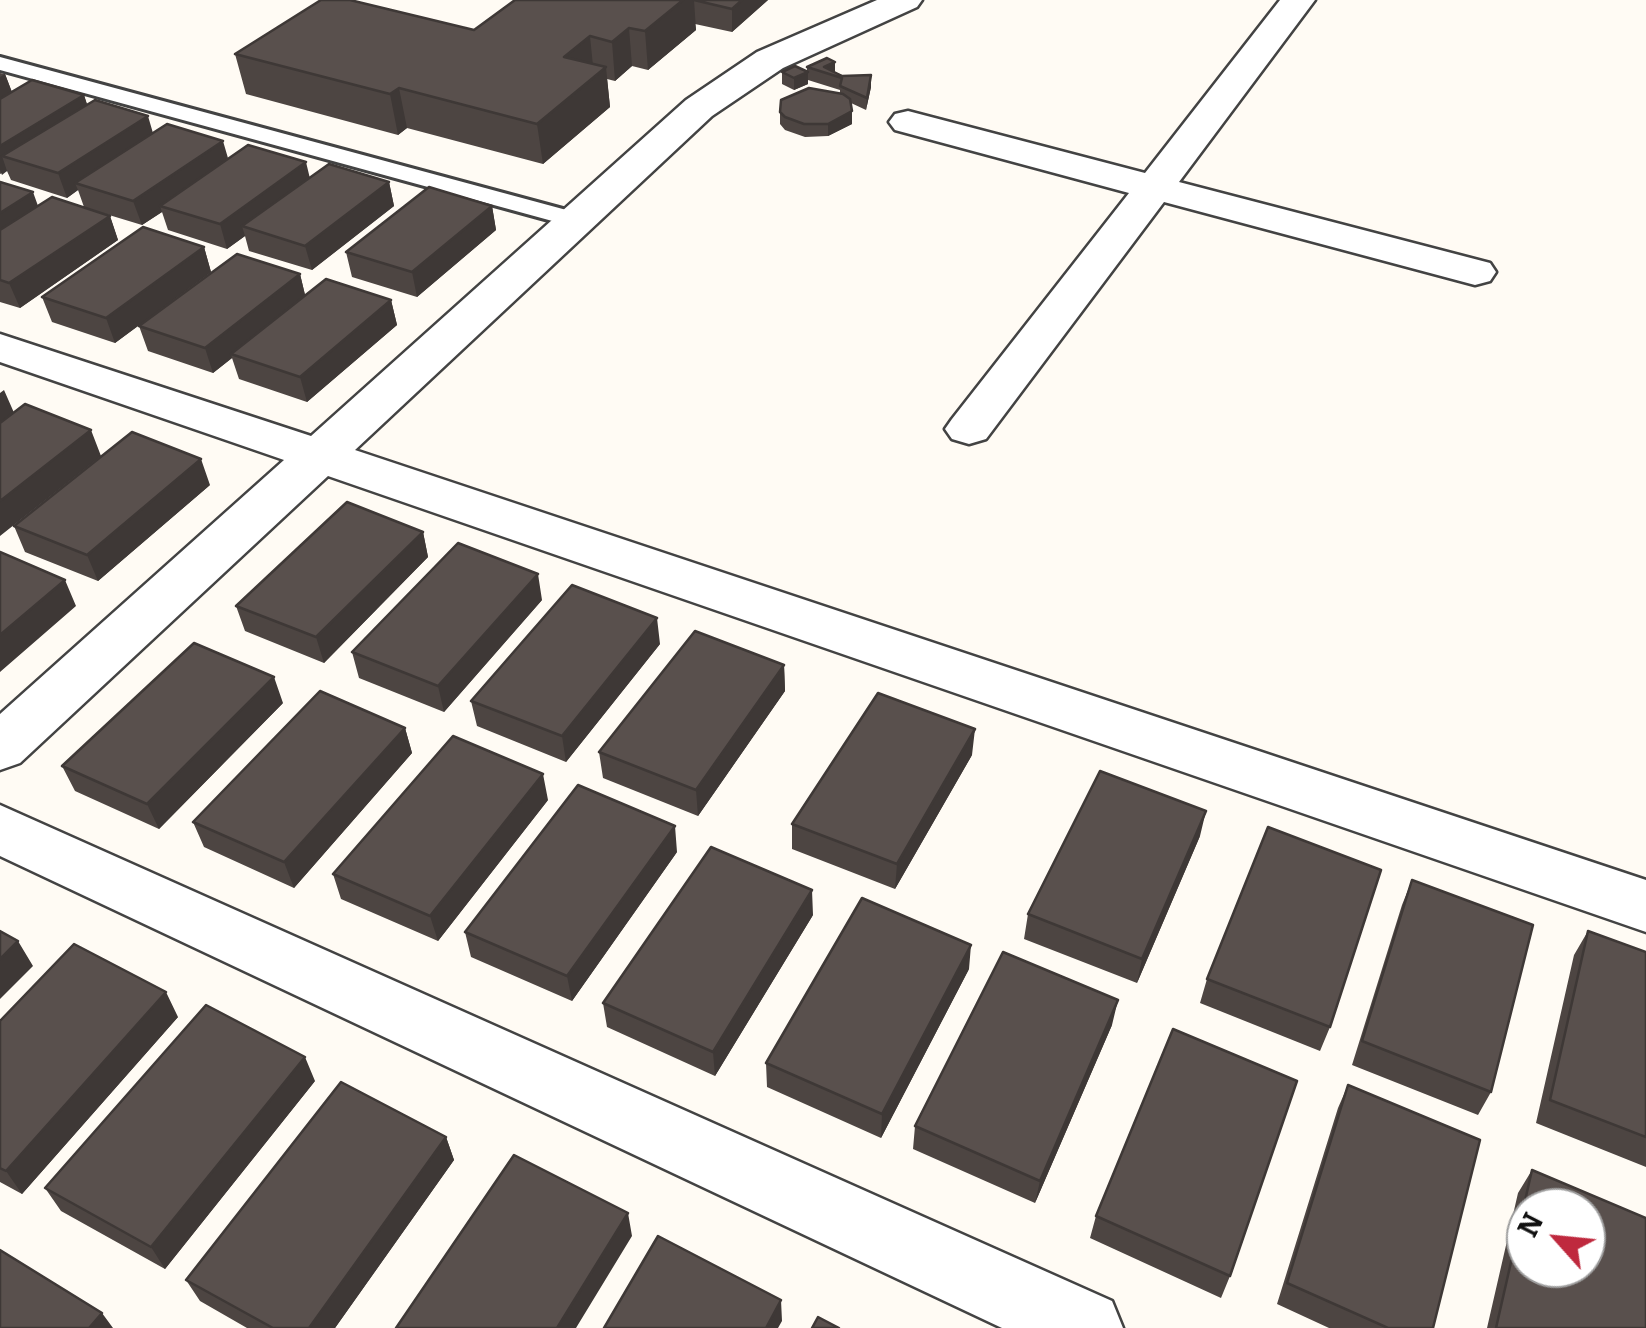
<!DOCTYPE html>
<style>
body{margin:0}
#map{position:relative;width:1646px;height:1328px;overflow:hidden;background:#fffbf4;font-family:Bitter,serif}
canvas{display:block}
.north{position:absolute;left:1506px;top:1188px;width:100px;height:100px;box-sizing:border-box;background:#fff;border:2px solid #9f9f9f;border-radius:50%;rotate:297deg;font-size:28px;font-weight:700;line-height:40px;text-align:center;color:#101010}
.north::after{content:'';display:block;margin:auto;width:35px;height:45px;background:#bf293e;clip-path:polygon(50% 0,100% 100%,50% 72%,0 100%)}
</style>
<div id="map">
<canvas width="1646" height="1328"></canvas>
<div class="north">N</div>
</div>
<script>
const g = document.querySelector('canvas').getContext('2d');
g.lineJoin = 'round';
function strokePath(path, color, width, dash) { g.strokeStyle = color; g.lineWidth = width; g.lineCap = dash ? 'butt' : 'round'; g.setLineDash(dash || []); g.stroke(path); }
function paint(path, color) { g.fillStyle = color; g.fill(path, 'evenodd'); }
const lane = new Path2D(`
 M0,57L585,215L588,220L576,227L567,225L0,70Z`);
const street = new Path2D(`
 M877,0H922L917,7L783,68L712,116L355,450L1646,880V932L328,476L20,763L0,770V714L284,460L0,362V334L311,436L686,100L757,52Z
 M1280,0H1315L1179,182L1490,263L1496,272L1490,281L1475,285L1164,202L986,439L969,444L952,439L945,429L952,419L1129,193L895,130L889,122L895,114L908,111L1145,173Z
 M0,805L1112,1301L1123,1328H1002L0,856Z`);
strokePath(lane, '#434343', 6);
strokePath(street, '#434343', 5);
paint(lane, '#fff');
paint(street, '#fff');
paint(new Path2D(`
 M515,0H768L732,32L695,24L696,30L648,70L632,66L615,81L607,79L610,107L543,164L407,128L398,135L246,94L235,54L474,30Z
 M807,67L835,72L871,87L866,110L851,103L852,124L828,136L805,137L785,130L780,124V112L840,93V90L808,80V84L794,90L782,84V72L807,71Z
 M0,73L5,74L12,92L84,95L87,105L153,133L228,159L310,177L389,182L394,206L312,270L249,251L245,236L227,249L168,230L162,212L142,225L86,208L110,216L118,240L20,308L0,302V182L38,206L84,207L78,190L67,198L11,180L7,171L0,174Z
 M492,206L496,230L417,297L352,277L346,252Z
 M204,247L211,272L115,343L52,322L42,297Z
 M300,274L305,295L391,300L397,325L307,402L239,379L232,358L213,373L148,351L139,326Z
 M210,485L98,581L25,552L14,526Z
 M423,532L428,557L324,663L245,631L236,606Z
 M542,600L444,712L359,678L352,652Z
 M660,644L566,762L477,726L471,701Z
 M784,665L785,691L698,816L603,778L599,752Z
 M283,703L159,829L75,791L62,766Z
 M405,728L412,753L294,888L204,847L193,822Z
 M972,755L895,889L792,849V824Z
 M548,800L438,941L341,899L333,874Z
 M1200,836L1137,983L1024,939L1028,914Z
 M677,852L572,1001L471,957L465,932Z
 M1412,880L1491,1092L1478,1115L1352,1065L1402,905Z
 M813,915L715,1076L607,1027L603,1003Z
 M1588,931L1646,952V1167L1536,1123L1574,955Z
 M969,969L881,1138L767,1087L766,1063Z
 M1207,979L1330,1027L1320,1051L1200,1003Z
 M178,1017L22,1194L0,1182V1021Z
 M1112,1025L1035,1203L913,1149L915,1126Z
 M315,1081L165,1269L61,1211L45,1188Z
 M1348,1085L1433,1328H1329L1277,1304L1338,1108Z
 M446,1137L454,1160L335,1328H247L200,1301L186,1280Z
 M1532,1170L1646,1328H1487L1518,1193Z
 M1096,1216L1230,1276L1221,1298L1090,1238Z`), '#4d4542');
paint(new Path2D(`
 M683,0H694L696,30L648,70L645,31Z
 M742,0H768L732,32V9Z
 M629,28L632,66L615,81L612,42Z
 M590,36L594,76L564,57Z
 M835,62V74L824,67Z
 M606,67L610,107L543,164L537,124Z
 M808,72V84L794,90V78Z
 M5,74L14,98L0,106V77Z
 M871,75V87L866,110L867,98Z
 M399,88L407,128L398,135L390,94Z
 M84,95L92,119L2,156L7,171L2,175L0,170V146Z
 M852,111V124L828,136V124Z
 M148,116L155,140L75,183L78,190L67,198L58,173Z
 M223,141L230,165L160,206L162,212L142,225L133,201Z
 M306,162L312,187L242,226L245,236L227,249L220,224Z
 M389,182L394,206L312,270L305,246Z
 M33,192L42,217L0,244V213Z
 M492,206L496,230L417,297L412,272Z
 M110,216L118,240L20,308L9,283Z
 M204,247L211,272L115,343L106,318Z
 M300,274L306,299L231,354L232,358L213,373L205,348Z
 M391,300L397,325L307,402L300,377Z
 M4,390L15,415L0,426V393Z
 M91,430L101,456L0,536V501Z
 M201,459L210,485L98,581L87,555Z
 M423,532L428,557L324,663L316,637Z
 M538,574L542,600L444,712L438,686Z
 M65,580L76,606L0,672V635Z
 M657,618L660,644L566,762L562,736Z
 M784,665L785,691L698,816L696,790Z
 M274,677L283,703L159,829L147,804Z
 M405,728L412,753L294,888L284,862Z
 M975,729L972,755L895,889L897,864Z
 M543,774L548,800L438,941L430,916Z
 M1206,811L1200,836L1137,983L1142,959Z
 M675,826L677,852L572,1001L567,976Z
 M812,890L813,915L715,1076L713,1052Z
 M18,941L33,966L0,999V959Z
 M971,945L969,969L881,1138L882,1114Z
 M166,992L178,1017L22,1194L6,1171Z
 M1118,1000L1112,1025L1035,1203L1040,1181Z
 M305,1057L315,1081L165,1269L151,1247Z
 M446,1137L454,1160L335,1328H309Z
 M628,1213L632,1236L576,1328H557Z
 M781,1300L782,1321L778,1328H766Z
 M102,1313L113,1328H89Z`), '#3e3836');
const building = new Path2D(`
 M321,0H350L474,30L515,0H683L645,31L629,28L612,42L590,36L564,57L606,67L537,124L399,88L390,94L235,54Z
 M694,0H742L732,9Z
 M827,58L835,62L824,67L842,76L871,75L867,98L840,86L842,78L807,67Z
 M795,66L808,72L794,78L782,72Z
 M32,80L84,95L0,146V99Z
 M809,88L843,94L850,99L852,111L828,124H804L785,117L780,112L781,100Z
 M95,100L148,116L58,173L2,156Z
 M167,124L223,141L133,201L75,183Z
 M248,145L306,162L220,224L160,206Z
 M329,164L389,182L305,246L242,226Z
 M0,182L33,192L0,213Z
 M429,187L492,206L412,272L346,252Z
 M52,197L110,216L9,283L0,280V230Z
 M143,227L204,247L106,318L42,297Z
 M237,254L300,274L205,348L139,326Z
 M326,279L391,300L300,377L231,354Z
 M25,404L91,430L0,501V423Z
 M132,432L201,459L87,555L14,526Z
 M347,502L423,532L316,637L236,606Z
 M458,543L538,574L438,686L352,652Z
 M0,552L65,580L0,635Z
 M572,585L657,618L562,736L471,701Z
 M695,631L784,665L696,790L599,752Z
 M194,643L274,677L147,804L62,766Z
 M320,691L405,728L284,862L193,822Z
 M878,693L975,729L897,864L792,824Z
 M453,736L543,774L430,916L333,874Z
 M1100,771L1206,811L1142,959L1028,914Z
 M578,785L675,826L567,976L465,932Z
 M1268,827L1381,870L1330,1027L1207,979Z
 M711,847L812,890L713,1052L603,1003Z
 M1412,880L1533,925L1491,1092L1362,1041Z
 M862,898L971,945L882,1114L766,1063Z
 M0,931L18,941L0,959Z
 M1588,931L1646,952V1137L1550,1100Z
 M74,944L166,992L6,1171L0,1168V1021Z
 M1003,952L1118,1000L1040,1181L915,1126Z
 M206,1005L305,1057L151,1247L45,1188Z
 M1173,1029L1297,1081L1230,1276L1096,1216Z
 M341,1082L446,1137L309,1328H273L186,1280Z
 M1348,1085L1480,1140L1433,1328H1388L1287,1283Z
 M514,1155L628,1213L557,1328H396Z
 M1532,1170L1646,1218V1328H1496ZM1526,1208H1586V1268H1526Z
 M658,1236L781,1300L766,1328H604Z
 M0,1250L102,1313L89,1328H0Z
 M818,1317L839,1328H812Z`);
paint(building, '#59504d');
strokePath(building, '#3e3836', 2.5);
</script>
